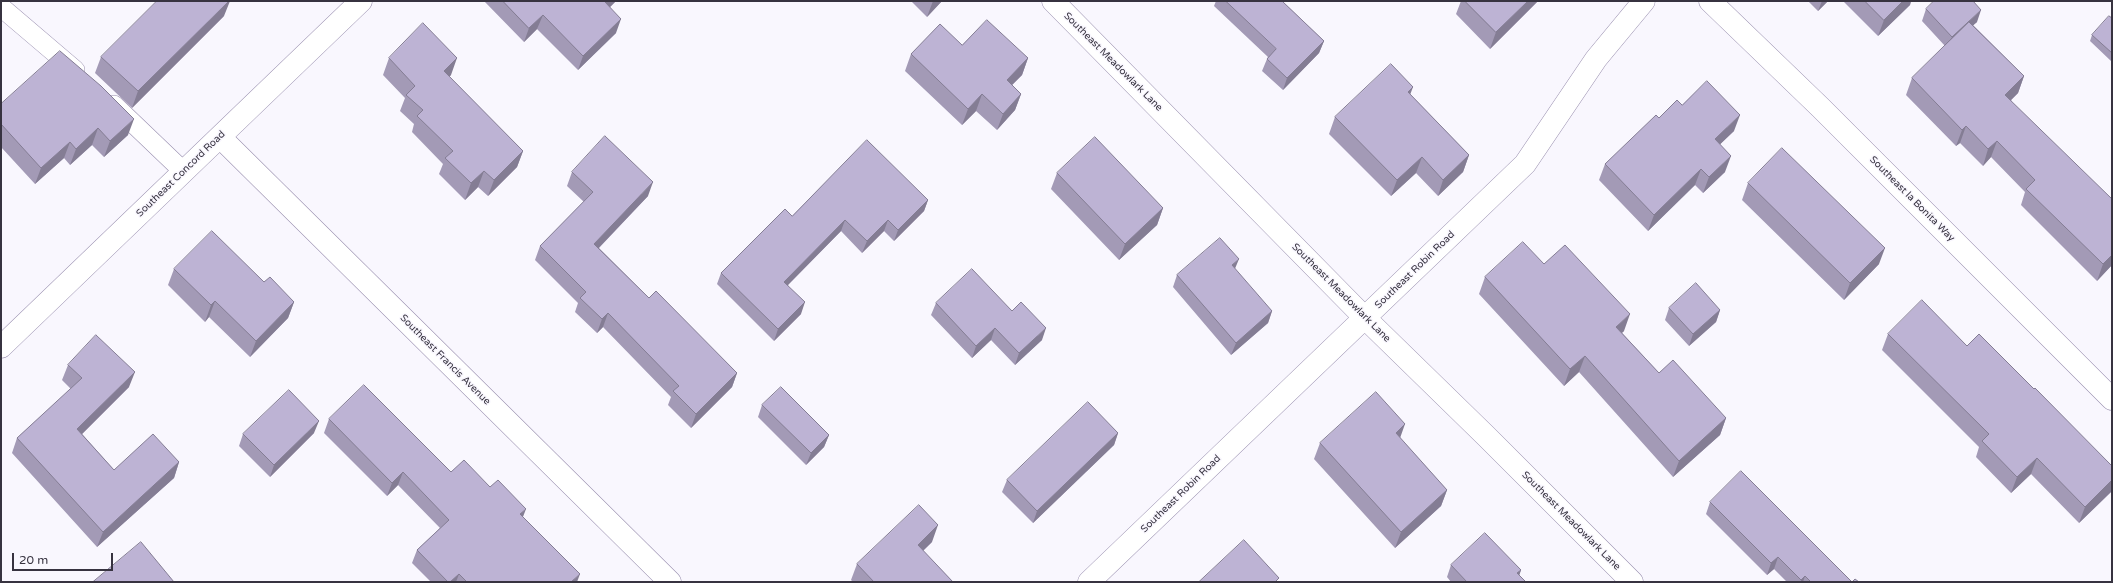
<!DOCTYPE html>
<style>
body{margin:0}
#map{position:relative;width:2113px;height:583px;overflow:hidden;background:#f9f7fe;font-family:"Varela Round",sans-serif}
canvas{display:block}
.frame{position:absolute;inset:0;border:2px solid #373340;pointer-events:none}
.scale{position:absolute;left:12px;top:553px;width:101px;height:18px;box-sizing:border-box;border:2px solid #373340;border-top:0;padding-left:5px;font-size:12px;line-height:14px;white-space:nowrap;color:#373340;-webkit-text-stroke:3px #f9f7fe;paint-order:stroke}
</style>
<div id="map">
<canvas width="2113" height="583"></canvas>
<div class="frame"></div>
<div class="scale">20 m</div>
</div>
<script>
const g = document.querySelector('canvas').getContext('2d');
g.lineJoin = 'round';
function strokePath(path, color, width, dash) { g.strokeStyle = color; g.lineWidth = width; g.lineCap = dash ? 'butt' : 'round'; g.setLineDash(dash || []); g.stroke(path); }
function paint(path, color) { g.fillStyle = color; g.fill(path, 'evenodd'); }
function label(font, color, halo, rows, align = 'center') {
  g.font = font + ' "Varela Round",sans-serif'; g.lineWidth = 3; g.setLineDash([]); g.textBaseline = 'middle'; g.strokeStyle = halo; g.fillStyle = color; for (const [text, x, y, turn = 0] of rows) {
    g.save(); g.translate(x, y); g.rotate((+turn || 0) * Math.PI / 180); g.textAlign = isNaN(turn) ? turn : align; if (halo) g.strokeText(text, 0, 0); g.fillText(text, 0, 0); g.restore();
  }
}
const lane = new Path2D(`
 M1,7L75,70
 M114,105L184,172`);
const street = new Path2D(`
 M1053,1L1365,318L1486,436L1632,582
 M1710,1L1821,108L2112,399
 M220,137L670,582
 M1,347L361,1
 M1089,582L1525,164L1596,59L1644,1`);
strokePath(lane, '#988eae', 20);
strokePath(street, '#988eae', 23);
strokePath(lane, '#fff', 19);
strokePath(street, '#fff', 22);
paint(new Path2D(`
 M484,1H616L610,7L616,33L578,70L537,29L524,42Z
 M911,1H942L927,17Z
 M1216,1H1282L1324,41L1319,53L1283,90L1262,71L1267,59L1268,57L1214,6Z
 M1461,1H1538L1490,49L1456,14Z
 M1808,1H1828L1818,11Z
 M1843,1H1911L1910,5L1878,36Z
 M1926,9L1977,22L1973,25L2024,76L2018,93L2011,100L2112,265L2097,281L2021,205L2025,192L1991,157L1983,166L1960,143L1956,146L1906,95L1912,78L1945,46L1922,21Z
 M224,16L132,108L95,73L101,57Z
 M2112,18V60L2111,61L2090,41L2092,35Z
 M962,45L1028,58L1022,75L1012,85L1021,94L1015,110L997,130L976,111L962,125L905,71L911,54Z
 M389,58L451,75L449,77L523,151L517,167L488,196L478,187L465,200L439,174L443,164L412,132L414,124L400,111L405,98L383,75Z
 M1410,94L1469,155L1463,172L1438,196L1416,173L1391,196L1329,134L1335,117Z
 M1,104L128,135L104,157L92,145L70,165L64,158L35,184L1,147Z
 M1682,105L1734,131L1720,144L1725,172L1703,193L1695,185L1648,231L1599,180L1605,164L1659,118Z
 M572,172L648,196L599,248L649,298L737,373L732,387L691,428L668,405L671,397L603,327L597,333L575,312L578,303L535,260L540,246L584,202L567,186Z
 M1057,173L1163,208L1157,225L1119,260L1051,189Z
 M1748,183L1879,264L1844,300L1742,200Z
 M928,200L924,211L894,241L884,231L862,253L841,231L788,285L801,314L774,341L717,284L721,273L792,216Z
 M1544,264L1624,331L1622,333L1659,373L1726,418L1720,435L1673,477L1579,372L1564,386L1479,294L1485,277Z
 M174,269L264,282L294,302L288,318L250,357L209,317L205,322L168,285Z
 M1177,275L1272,311L1268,323L1231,355L1173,287Z
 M936,303L1012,311L1042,340L1015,365L991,340L972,358L931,315Z
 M1669,308L1720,310L1716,322L1689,346L1665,320Z
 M1888,334L1967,346L2112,466V491L2079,523L2031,474L2011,493L1976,457L1979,447L1882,350Z
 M68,365L129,387L82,434L114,470L179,462L174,478L97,547L12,453L17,438L71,389L62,380Z
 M762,405L829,435L824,447L806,465L758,417Z
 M329,419L451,472L490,487L523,517L577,582H431L412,563L417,550L440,528L398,485L387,496L324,433Z
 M314,433L270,477L239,446L243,434Z
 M1118,433L1114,445L1033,523L1002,492L1007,480Z
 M1400,438L1447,490L1441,506L1395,548L1314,459L1320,443Z
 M1710,502L1852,582H1859H1787L1774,569L1767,575L1706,514Z
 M932,542L923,551L953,582H853L851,580L857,564Z
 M1451,565L1521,570L1519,575L1526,582H1451L1447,577Z`), '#a39ab6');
paint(new Path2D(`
 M229,1H230L224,16L132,108L138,91Z
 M606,1H616L600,17L605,2Z
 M933,1H942L927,17Z
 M1528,1H1538L1490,49L1496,32Z
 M1822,1H1828L1818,11Z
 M1903,1H1911L1910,5L1878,36L1884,20Z
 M1981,10L1977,22L1947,49L1952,37Z
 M543,15L537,29L524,42L529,28Z
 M621,19L616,33L578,70L583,56Z
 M1324,41L1319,53L1283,90L1287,78Z
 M457,58L451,75L438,87L444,71Z
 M1028,58L1022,75L1001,96L1007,80Z
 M2024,76L2018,93L2000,111L2005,95Z
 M1413,87L1407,103L1408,92Z
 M982,94L976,111L962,125L968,109Z
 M1021,94L1015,110L997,130L1003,114Z
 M1740,115L1734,131L1709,155L1715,139Z
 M134,119L128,135L104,157L110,141Z
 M1966,126L1960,143L1956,146L1962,130Z
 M98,128L92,145L70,165L76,149Z
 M1997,141L1991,157L1983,166L1988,149Z
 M70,142L64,158L35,184L41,168Z
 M523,151L517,167L488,196L494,180Z
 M1469,155L1463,172L1438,196L1443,180Z
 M1731,156L1725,172L1703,193L1709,177Z
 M1422,157L1416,173L1391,196L1397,180Z
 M1701,169L1695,185L1648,231L1654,215Z
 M484,171L478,187L465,200L471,183Z
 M653,182L648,196L589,258L594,244Z
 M928,200L924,211L894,241L898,230Z
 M1163,208L1157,225L1119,260L1125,244Z
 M845,220L841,231L780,293L784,282Z
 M888,220L884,231L862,253L867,241Z
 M1885,248L1879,264L1844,300L1850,283Z
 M2112,255V265L2097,281L2103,264Z
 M1239,259L1234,271L1232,265Z
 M215,301L209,317L205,322L211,305Z
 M294,302L288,318L250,357L256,341Z
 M805,302L801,314L774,341L778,329Z
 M1720,310L1716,322L1689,346L1693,334Z
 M1272,311L1268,323L1231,355L1236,343Z
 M608,313L603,327L597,333L602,319Z
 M1630,314L1624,331L1610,343L1616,327Z
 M995,328L991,340L972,358L976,346Z
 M1046,328L1042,340L1015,365L1019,353Z
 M1585,356L1579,372L1564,386L1570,369Z
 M135,372L129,387L71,445L77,429Z
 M737,373L732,387L691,428L696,414Z
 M1726,418L1720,435L1673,477L1679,461Z
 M319,421L314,433L270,477L274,465Z
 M1405,424L1399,441L1396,433Z
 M1118,433L1114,445L1033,523L1037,511Z
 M829,435L824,447L806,465L811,453Z
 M2037,458L2031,474L2011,493L2017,477Z
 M179,462L174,478L97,547L103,532Z
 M403,472L398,485L387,496L392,483Z
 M2112,480V491L2079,523L2085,507Z
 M1447,490L1441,506L1395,548L1401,532Z
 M526,509L521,522L520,514Z
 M938,525L932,542L912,561L918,545Z
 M1778,557L1774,569L1767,575L1771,563Z
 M1521,570L1517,582V573Z
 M459,574L456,582H450Z
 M580,574L577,582H571Z
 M1805,576L1803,582H1801V580Z`), '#847d94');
const building = new Path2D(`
 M157,1H229L138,91L101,57Z
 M503,1H606L605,2L621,19L583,56L543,15L529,28Z
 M1226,1H1282L1324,41L1287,78L1267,59L1276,49Z
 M1465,1H1528L1496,32Z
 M1865,1H1903L1884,20Z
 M1934,1H1973L1981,10L1952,37L1926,9Z
 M2109,16L2112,18V53L2092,35Z
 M987,20L1028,58L1007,80L1021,94L1003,114L982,94L968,109L911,54L940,24L962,45Z
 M1969,22L2024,76L2005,95L2112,199V255L2103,264L2026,189L2035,180L1997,141L1988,149L1966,126L1962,130L1912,78Z
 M423,23L457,58L444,71L523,151L494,180L484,171L471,183L445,158L453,151L417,116L423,110L406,95L415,86L389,58Z
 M60,51L101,86L134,119L110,141L98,128L76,149L70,142L41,168L1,124V104Z
 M1391,64L1413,87L1408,92L1469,155L1443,180L1422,157L1397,180L1335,117Z
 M1707,81L1740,115L1715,139L1731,156L1709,177L1701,169L1654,215L1605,164L1656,115L1659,118L1677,100L1682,105Z
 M605,136L653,182L594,244L649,298L656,291L737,373L696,414L673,391L679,386L608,313L602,319L580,298L586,292L540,246L593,192L572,172Z
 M1095,137L1163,208L1125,244L1057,173Z
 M867,140L928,200L898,230L888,220L867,241L845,220L784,282L805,302L778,329L721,273L785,209L792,216Z
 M1782,148L1885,248L1850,283L1748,183Z
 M212,231L264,282L270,277L294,302L256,341L215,301L211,305L174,269Z
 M1220,238L1239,259L1232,265L1272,311L1236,343L1177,275Z
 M1523,242L1544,264L1565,245L1630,314L1616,327L1659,373L1673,360L1726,418L1679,461L1585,356L1570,369L1485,277Z
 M972,269L1012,311L1021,302L1046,328L1019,353L995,328L976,346L936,303Z
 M1696,283L1720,310L1693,334L1669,308Z
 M1922,300L1967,346L1979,334L2034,389L2035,388L2112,466V480L2085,507L2037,458L2017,477L1982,441L1989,434L1888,334Z
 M96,335L135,372L77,429L114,470L153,434L179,462L103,532L17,438L82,378L68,365Z
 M364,385L451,472L464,460L490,487L498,480L526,509L520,514L580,574L571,582H467L459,574L450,582H448L417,550L449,520L403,472L392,483L329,419Z
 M781,387L829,435L811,453L762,405Z
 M289,390L319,421L274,465L243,434Z
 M1376,392L1405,424L1396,433L1447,490L1401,532L1320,443Z
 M1088,402L1118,433L1037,511L1007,480Z
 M1741,471L1852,582L1855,579L1859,582H1811L1805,576L1801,580L1778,557L1771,563L1710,502Z
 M919,505L938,525L918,545L953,582H874L857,564Z
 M1485,533L1521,570L1517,573L1526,582H1467L1451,565Z
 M1244,540L1279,578L1275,582H1199Z
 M141,542L174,582H93Z`);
paint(building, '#bdb3d4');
strokePath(building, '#847d94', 1);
label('10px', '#373340', '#f9f7fe', [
 ["Southeast Meadowlark Lane",1113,62,45],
 ["Southeast Concord Road",181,174,-44],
 ["Southeast la Bonita Way",1912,199,45],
 ["Southeast Robin Road",1415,270,-44],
 ["Southeast Meadowlark Lane",1341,293,45],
 ["Southeast Francis Avenue",445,360,45],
 ["Southeast Robin Road",1181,494,-44],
 ["Southeast Meadowlark Lane",1571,521,45]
]);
</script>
